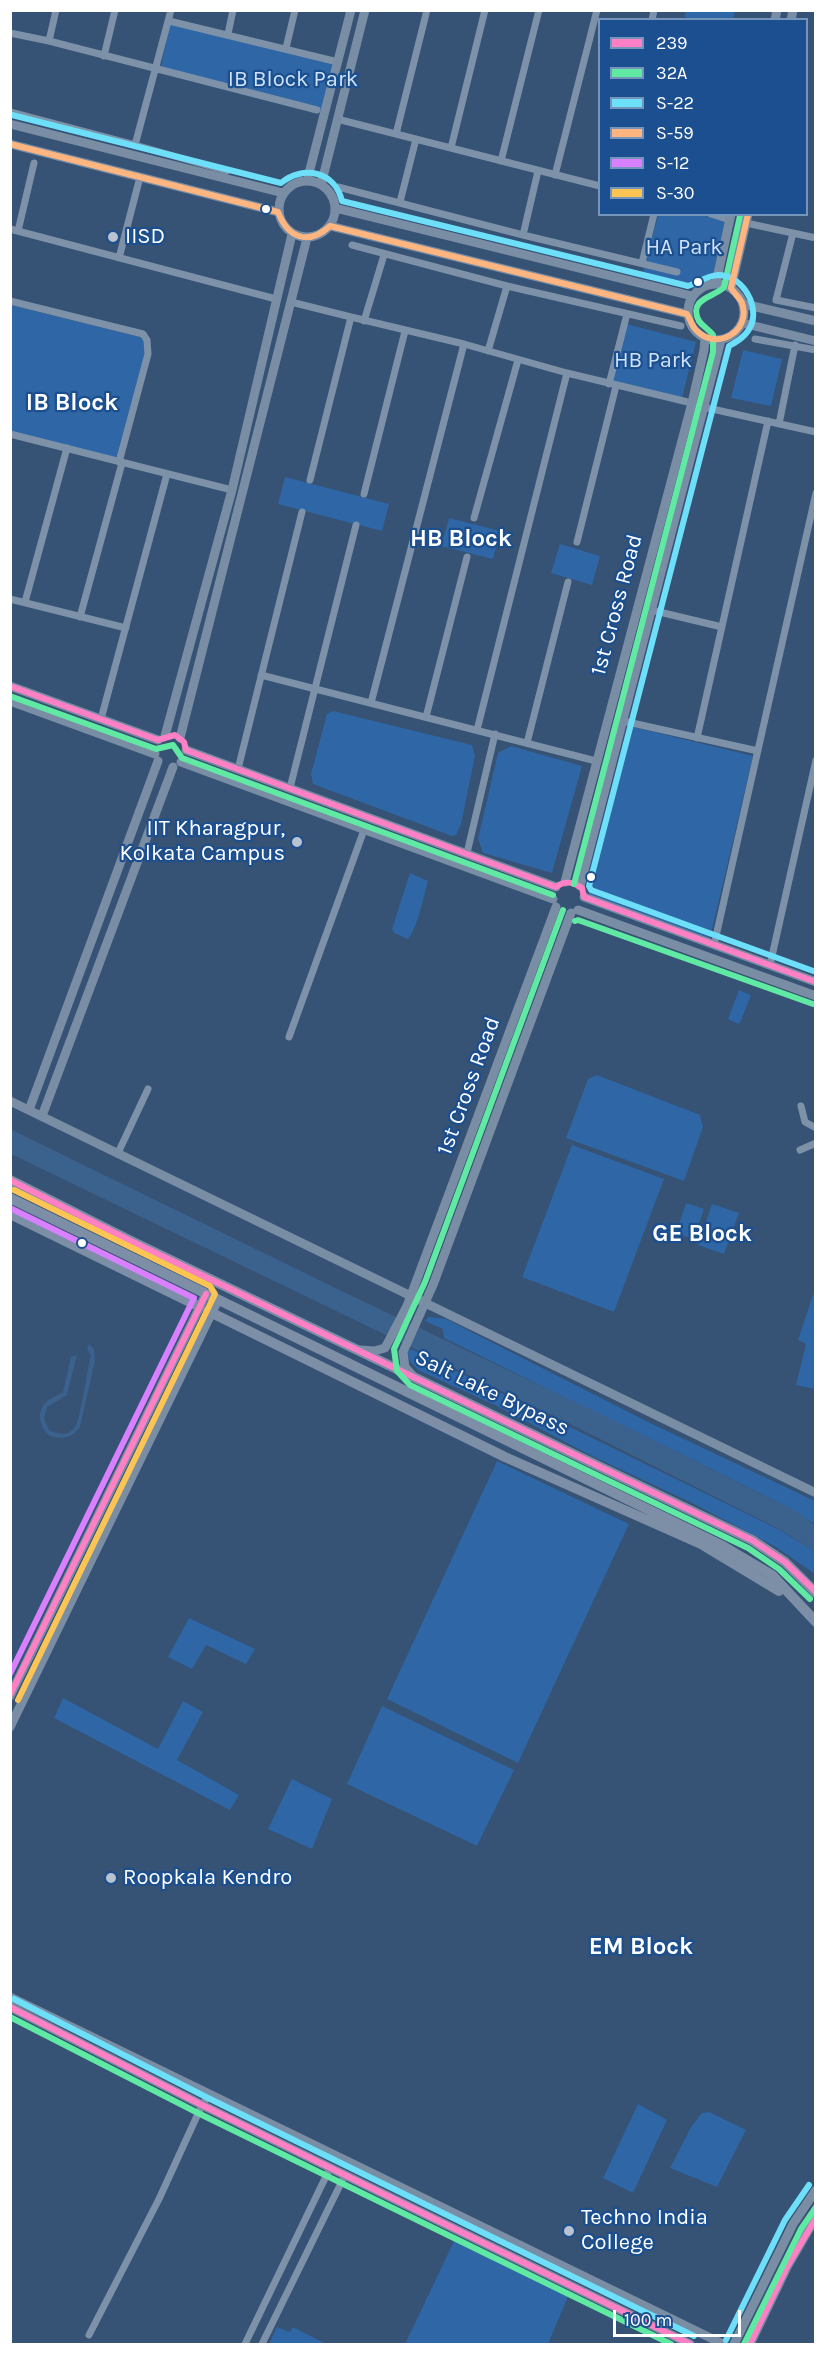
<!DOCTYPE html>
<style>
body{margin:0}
#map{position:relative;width:826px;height:2355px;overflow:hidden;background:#365274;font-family:Karla,sans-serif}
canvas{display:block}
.frame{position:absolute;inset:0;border:12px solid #fff;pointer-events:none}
.legend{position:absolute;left:598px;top:18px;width:210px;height:198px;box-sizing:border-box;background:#1b4f8f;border:2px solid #7695bc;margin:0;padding:8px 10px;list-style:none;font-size:18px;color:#fff}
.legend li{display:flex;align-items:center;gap:12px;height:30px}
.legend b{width:30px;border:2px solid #7695bc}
.scale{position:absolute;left:613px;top:2310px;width:128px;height:27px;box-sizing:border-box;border:3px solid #fff;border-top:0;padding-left:8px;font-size:18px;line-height:21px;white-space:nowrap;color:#fff;-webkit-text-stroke:4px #1b4f8f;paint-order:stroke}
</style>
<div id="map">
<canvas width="826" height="2355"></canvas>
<div class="frame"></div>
<ul class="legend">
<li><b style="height:8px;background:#ff80c5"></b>239</li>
<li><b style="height:8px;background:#60e9a3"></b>32A</li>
<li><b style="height:8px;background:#6ddff8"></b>S-22</li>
<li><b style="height:8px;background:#ffb580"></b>S-59</li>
<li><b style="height:8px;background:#d880ff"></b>S-12</li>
<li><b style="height:8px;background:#fcc553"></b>S-30</li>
</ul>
<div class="scale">100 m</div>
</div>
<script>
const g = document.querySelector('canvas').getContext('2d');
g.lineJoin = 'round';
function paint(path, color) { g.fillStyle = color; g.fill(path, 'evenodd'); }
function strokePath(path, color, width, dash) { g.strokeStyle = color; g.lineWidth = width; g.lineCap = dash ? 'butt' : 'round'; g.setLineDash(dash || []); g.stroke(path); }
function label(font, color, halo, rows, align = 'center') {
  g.font = font + ' Karla,sans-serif'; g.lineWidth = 4.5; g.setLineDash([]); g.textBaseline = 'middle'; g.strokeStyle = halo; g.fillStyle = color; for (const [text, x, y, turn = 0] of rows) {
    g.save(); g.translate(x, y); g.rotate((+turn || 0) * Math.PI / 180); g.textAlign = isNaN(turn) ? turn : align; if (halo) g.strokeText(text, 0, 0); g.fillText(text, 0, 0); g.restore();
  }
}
paint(new Path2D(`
 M686,10H735V11L733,19H693L684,17Z
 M170,24L333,64L321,112L160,71Z
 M658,215H701L726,221L713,278L692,285L643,272Z
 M10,305L140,337L145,342L146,354L119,460L11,431Z
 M626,324L696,342L682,398L611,380Z
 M743,350L782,359L771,406L731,398Z
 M285,477L389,504L382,531L278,504Z
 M449,518L500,531L493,559L441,546Z
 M560,544L600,556L592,585L551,573Z
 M333,711L472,745L475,756L461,824L456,835L452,836L313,784L311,774L327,714Z
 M629,726L753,756L710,938L590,896L586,882Z
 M511,746L582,766L552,873L483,853L478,839L498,753Z
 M410,873L428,881C424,895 417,930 408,939L394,933L392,929Z
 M739,990L751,995L740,1023L738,1024L728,1019Z
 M597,1075L700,1115L703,1127L684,1181L566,1138L588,1079Z
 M572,1145L664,1179L614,1312L522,1277Z
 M686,1203L704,1209L694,1239L676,1233Z
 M712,1204L739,1213L724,1254L698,1245Z
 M815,1289V1389L796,1385L806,1344L798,1340Z
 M429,1317L446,1319L648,1422L815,1501V1524L768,1497L444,1338L443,1329L425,1321Z
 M411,1349L782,1531L815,1552V1574L776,1547L696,1505L590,1455L497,1406L418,1370L410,1361L407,1352Z
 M497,1461L629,1524L518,1763L387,1699Z
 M189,1618L255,1649L246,1664L206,1645L192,1669L168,1657Z
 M63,1698L158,1749L183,1701L203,1712L177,1760L239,1795L230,1810L54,1718Z
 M382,1706L514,1770L477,1846L347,1784Z
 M292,1779L332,1799L312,1849L268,1829Z
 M638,2104L667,2120L633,2193L603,2178Z
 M709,2112L746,2130L717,2187L670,2168L691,2127L702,2113Z
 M455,2239L570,2292L548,2344H405Z
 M277,2327L290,2332L293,2327L326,2344H269Z`), '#2f66a5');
paint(new Path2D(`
 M10,1129L352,1296L586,1407L792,1509L815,1525V1552L783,1531L568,1423L11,1154Z
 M89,1344L94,1349L95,1361L80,1427C72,1438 62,1440 50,1436C40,1428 36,1414 45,1403C50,1398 57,1396 63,1392L71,1357L77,1355L67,1395L47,1407L44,1418L49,1430C58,1435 69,1436 75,1427C81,1417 87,1370 91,1355L87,1349Z`), '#3b618d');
strokePath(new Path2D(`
 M171,10L135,145L227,171
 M652,20L654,10
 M169,21L338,62
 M10,33L49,41L317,110
 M228,34L233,10
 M49,41L56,10
 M286,48L295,10
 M104,56L115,10
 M10,112L135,145
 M337,119L600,186
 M396,134L427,10
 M451,148L485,10
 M501,161L539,10
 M555,175L597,10
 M338,187L523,235L677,272
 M400,202L416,139
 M711,214L730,220
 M746,223L816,238
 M10,229L276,299
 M18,231L34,163
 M793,233L776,300L816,308
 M523,235L538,171
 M352,245L507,286L488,351
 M119,258L140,177
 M642,263L654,214
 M507,286L681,326
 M10,301L143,334L147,340L148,354L119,462
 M291,302L351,317
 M364,321L384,255
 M755,339L816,350
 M609,384L627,314
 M703,407L816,432
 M779,424L795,345
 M10,434L232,490
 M310,480L351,317L464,344L567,373L692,403
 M364,494L405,331
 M474,518L518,360
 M577,542L616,386
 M10,599L126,628
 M25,602L67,448
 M651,610L722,627
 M80,617L122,463
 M261,675L596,761
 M371,703L464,344
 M426,717L467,557
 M101,719L167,474
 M623,721L758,751
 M477,730L567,373
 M697,738L768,421
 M527,743L568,582
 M238,769L302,512
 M290,788L356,525
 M467,853L495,734
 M714,945L816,493
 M770,965L816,760
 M289,1037L364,830
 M801,1106L805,1122L816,1128
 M800,1150L816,1143
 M118,1153L148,1089
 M89,2335L159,2199L202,2105L210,2094
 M245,2344L330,2168
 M262,2344L345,2175`), '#7d92a8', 7);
strokePath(new Path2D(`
 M775,20L777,10
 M791,20L793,10
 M10,124L283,193
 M10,144L278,212
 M279 209a28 28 0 1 1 56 0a28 28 0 1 1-56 0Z
 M307,181L351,10
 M321,185L365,10
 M335,208L692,296
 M330,226L687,314
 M716,283L731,214
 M688 312a28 28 0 1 1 56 0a28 28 0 1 1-56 0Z
 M731,288L748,214
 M744,304L816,321
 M742,323L816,341
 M10,686L158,740
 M10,701L155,754
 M165,736L232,490L292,234
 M180,738L307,238
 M186,750L556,887
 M181,762L553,899
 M565,882L692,403L704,350L705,338
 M580,886L721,340
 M584,897L816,982
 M578,910L816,996
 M10,1101L816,1493
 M29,1110L158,761
 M42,1116L173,767
 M360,1350L374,1351L385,1348L407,1306L556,907
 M412,1375L405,1367L403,1352L433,1285L571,913
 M10,1696L206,1294
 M10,1727L218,1300
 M10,1997L723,2344
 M10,2007L202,2105L690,2344
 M734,2344L793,2224L816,2190
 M750,2344L787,2267L816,2217`), '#798da4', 9);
strokePath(new Path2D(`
 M10,1180L131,1241L752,1540L785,1562L816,1593
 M10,1198L723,1546L772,1575L816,1622
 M10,1214L200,1307
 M212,1313L505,1457L701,1544L779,1591`), '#7d8ea7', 10);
strokePath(new Path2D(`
 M10,686L158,740L175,735L184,742L186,750L556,887C565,880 573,882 582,888L584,897L816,982
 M10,1180L131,1241L752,1540L785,1562L816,1592
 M10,1695L206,1294
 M10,2007L202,2105L690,2344
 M750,2344L787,2267L816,2218`), '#ff80c5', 6);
strokePath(new Path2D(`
 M10,696L156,749L173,745L182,758L553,895
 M574,884L713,352V335C709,329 703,327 699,321C687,298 716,297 724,287L740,216
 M563,910L425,1282L394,1349L397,1371L410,1385L748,1548L779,1569L810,1599
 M575,921L578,920L813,1004
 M10,2017L198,2113L671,2344
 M744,2344L801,2229L816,2207`), '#60e9a3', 6);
strokePath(new Path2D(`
 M12,115L281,183C303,165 335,171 342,201L688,286C698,283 706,276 718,275C741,275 758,302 752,323C748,335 738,341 729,346L589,886L591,890L816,972
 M14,1999L206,2097L694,2336
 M726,2340L785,2220L809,2185`), '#6ddff8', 6);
strokePath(new Path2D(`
 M10,144L278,212C288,238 308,246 330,226L687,314C690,319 692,326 696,330C716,352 752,331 742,303C740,298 734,293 731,288L748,214`), '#ffb580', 6);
strokePath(new Path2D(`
 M10,1208L194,1298L10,1674`), '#d880ff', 6);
strokePath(new Path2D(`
 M14,1190L210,1286L215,1294L18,1700`), '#fcc553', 6);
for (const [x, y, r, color] of [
 [266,209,5,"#fff"],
 [113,237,6,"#b9c2ce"],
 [698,282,5,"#fff"],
 [297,842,6,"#b9c2ce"],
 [591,877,5,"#fff"],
 [82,1243,5,"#fff"],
 [111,1878,6,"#b9c2ce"],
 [569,2231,6,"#b9c2ce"]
]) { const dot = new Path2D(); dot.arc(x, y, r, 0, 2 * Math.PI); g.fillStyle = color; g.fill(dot); strokePath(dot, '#1b4f8f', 2); }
label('22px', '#cfe3fa', '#1b4f8f', [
 ["IB Block Park",293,80],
 ["HA Park",684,248],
 ["HB Park",653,361]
]);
label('22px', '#fff', '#1b4f8f', [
 ["IISD",125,237],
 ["IIT Kharagpur,",285,829,"right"],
 ["Kolkata Campus",285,854,"right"],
 ["Roopkala Kendro",123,1878],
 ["Techno India",581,2218],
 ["College",581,2243]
], 'left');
label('22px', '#fff', '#1b4f8f', [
 ["1st Cross Road",617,605,-75],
 ["1st Cross Road",469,1086,-70],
 ["Salt Lake Bypass",492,1393,26]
]);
label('bold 24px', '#fff', '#1b4f8f', [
 ["IB Block",72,403],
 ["HB Block",461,539],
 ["GE Block",702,1234],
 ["EM Block",641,1947]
]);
</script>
